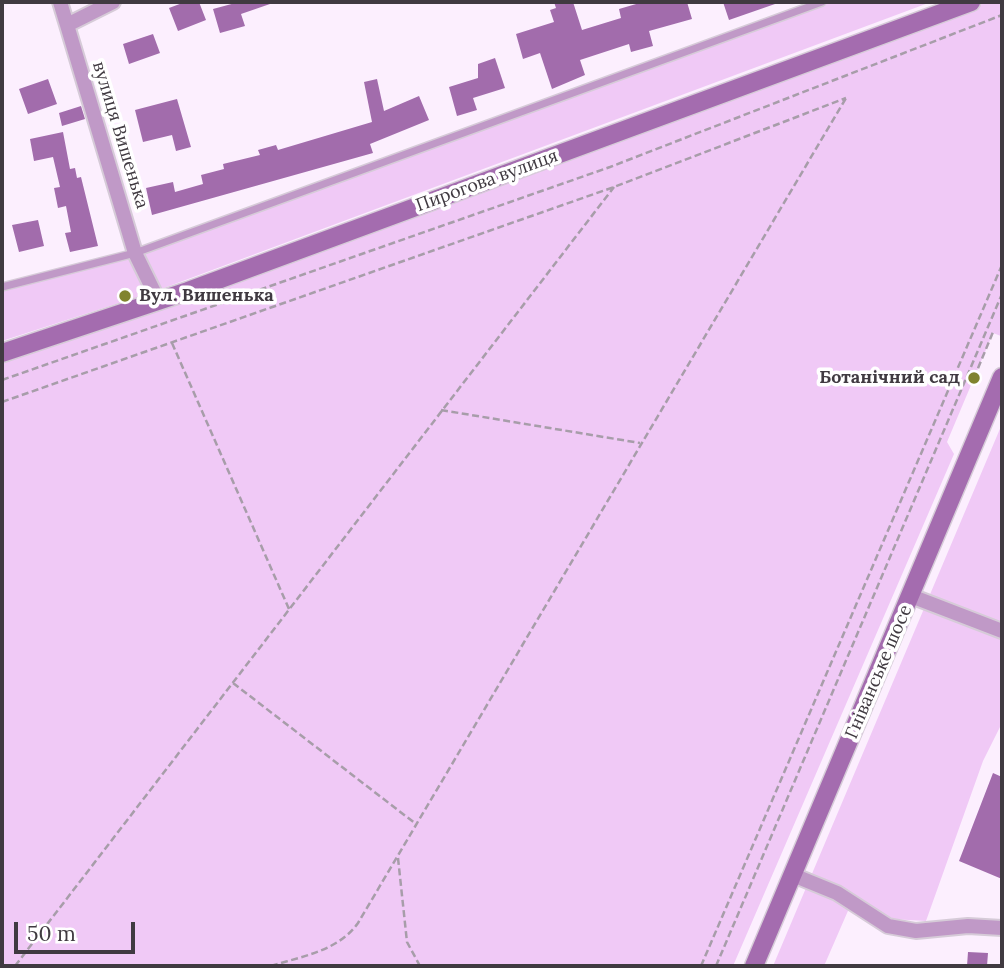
<!DOCTYPE html>
<meta charset="utf-8">
<style>
body{margin:0}
#map{position:relative;width:1004px;height:968px;overflow:hidden;background:#fceffe;font-family:Lora,serif}
canvas{display:block}
.frame{position:absolute;inset:0;border:4px solid #403a41;pointer-events:none}
.scale{position:absolute;left:14px;top:922px;width:121px;height:32px;box-sizing:border-box;border:4px solid #403a41;border-top:0;padding-left:9px;font-size:21px;line-height:24px;white-space:nowrap;color:#403a41;-webkit-text-stroke:5px #fff;paint-order:stroke}
</style>
<div id="map">
<canvas width="1004" height="968"></canvas>
<div class="frame"></div>
<div class="scale">50 m</div>
</div>
<script>
const g = document.querySelector('canvas').getContext('2d');
g.lineJoin = 'round';
function paint(path, color) { g.fillStyle = color; g.fill(path, 'evenodd'); }
function strokePath(path, color, width, dash) { g.strokeStyle = color; g.lineWidth = width; g.lineCap = dash ? 'butt' : 'round'; g.setLineDash(dash || []); g.stroke(path); }
function label(font, color, halo, rows, align = 'center') {
  g.font = font + ' Lora,serif'; g.lineWidth = 7; g.setLineDash([]); g.textBaseline = 'middle'; g.strokeStyle = halo; g.fillStyle = color; for (const [text, x, y, turn = 0] of rows) {
    g.save(); g.translate(x, y); g.rotate((+turn || 0) * Math.PI / 180); g.textAlign = isNaN(turn) ? turn : align; if (halo) g.strokeText(text, 0, 0); g.fillText(text, 0, 0); g.restore();
  }
}
paint(new Path2D(`
 M822,2H931L156,291L2,341V287L135,253Z
 M971,2H1002V332L1001,336L993,333L947,442L954,454L733,966H2V353Z
 M1002,424V723L983,761L926,921L891,919L854,897L824,966H773Z`), '#f0c9f6');
paint(new Path2D(`
 M185,2H199L206,20L178,31L169,8Z
 M239,2L270,4L241,14L245,26L220,33L213,9Z
 M554,2H573L582,30L621,18L619,9L643,2H687L692,19L649,31L653,46L631,52L629,44L580,60L585,75L552,89L540,53L523,59L516,34L554,22L550,10L556,8Z
 M723,2H775V4L729,20Z
 M153,34L160,53L129,64L123,44Z
 M495,58L505,88L473,98L477,110L457,116L449,87L478,78V64Z
 M48,79L57,104L28,114L19,89Z
 M377,79L384,111L419,96L429,120L370,144L373,153L152,215L146,188L173,182L175,192L203,184L201,175L224,169L223,164L260,155L258,150L276,145L278,150L372,122L364,82Z
 M177,99L191,147L176,151L172,135L143,142L135,110Z
 M81,106L85,119L62,126L59,113Z
 M63,132L70,169L75,168L77,178L81,177L98,246L70,252L65,233L71,232L66,206L58,208L54,188L60,187L53,157L34,161L30,139Z
 M38,220L44,246L19,252L12,225Z
 M993,773L1002,777V879L959,861Z
 M968,952L988,953L987,966H967Z`), '#a26cac');
const lane = new Path2D(`
 M2,287L135,253L822,2`);
const street = new Path2D(`
 M60,2L67,25
 M113,2L67,25L135,253L159,302
 M911,596L1002,631
 M793,875L837,893L888,926L916,931L968,926L1002,928`);
const secondary = new Path2D(`
 M2,353L188,291L971,2
 M754,966L1002,377`);
strokePath(lane, '#d6cbd8', 10);
strokePath(street, '#d6cbd8', 18);
strokePath(secondary, '#d6cbd8', 21);
strokePath(new Path2D(`
 M172,343L289,609
 M974,378L993,332
 M2,380L610,167L1002,15
 M2,402L614,187L846,98
 M441,410L640,443
 M233,683L416,824
 M398,858L407,942L420,966
 M15,966L614,187
 M271,966C303,956 338,951 358,923L846,98
 M701,966L1002,265
 M716,966L1002,294`), '#a79da9', 2.5, [7, 3.5]);
strokePath(lane, '#c099c7', 7);
strokePath(street, '#c099c7', 14);
strokePath(secondary, '#a46caf', 18);
for (const [x, y, r, color] of [
 [125,296,7,"#80832e"],
 [974,378,7,"#80832e"]
]) { const dot = new Path2D(); dot.arc(x, y, r, 0, 2 * Math.PI); g.fillStyle = color; g.fill(dot); strokePath(dot, '#fff', 2.5); }
label('18px', '#403a41', '#fff', [
 ["вулиця Вишенька",120,135,73],
 ["Пирогова вулиця",487,181,-20],
 ["Гніванське шосе",879,672,-67]
]);
label('bold 18px', '#403a41', '#fff', [
 ["Вул. Вишенька",139,296],
 ["Ботанічний сад",960,378,"right"]
], 'left');
</script>
